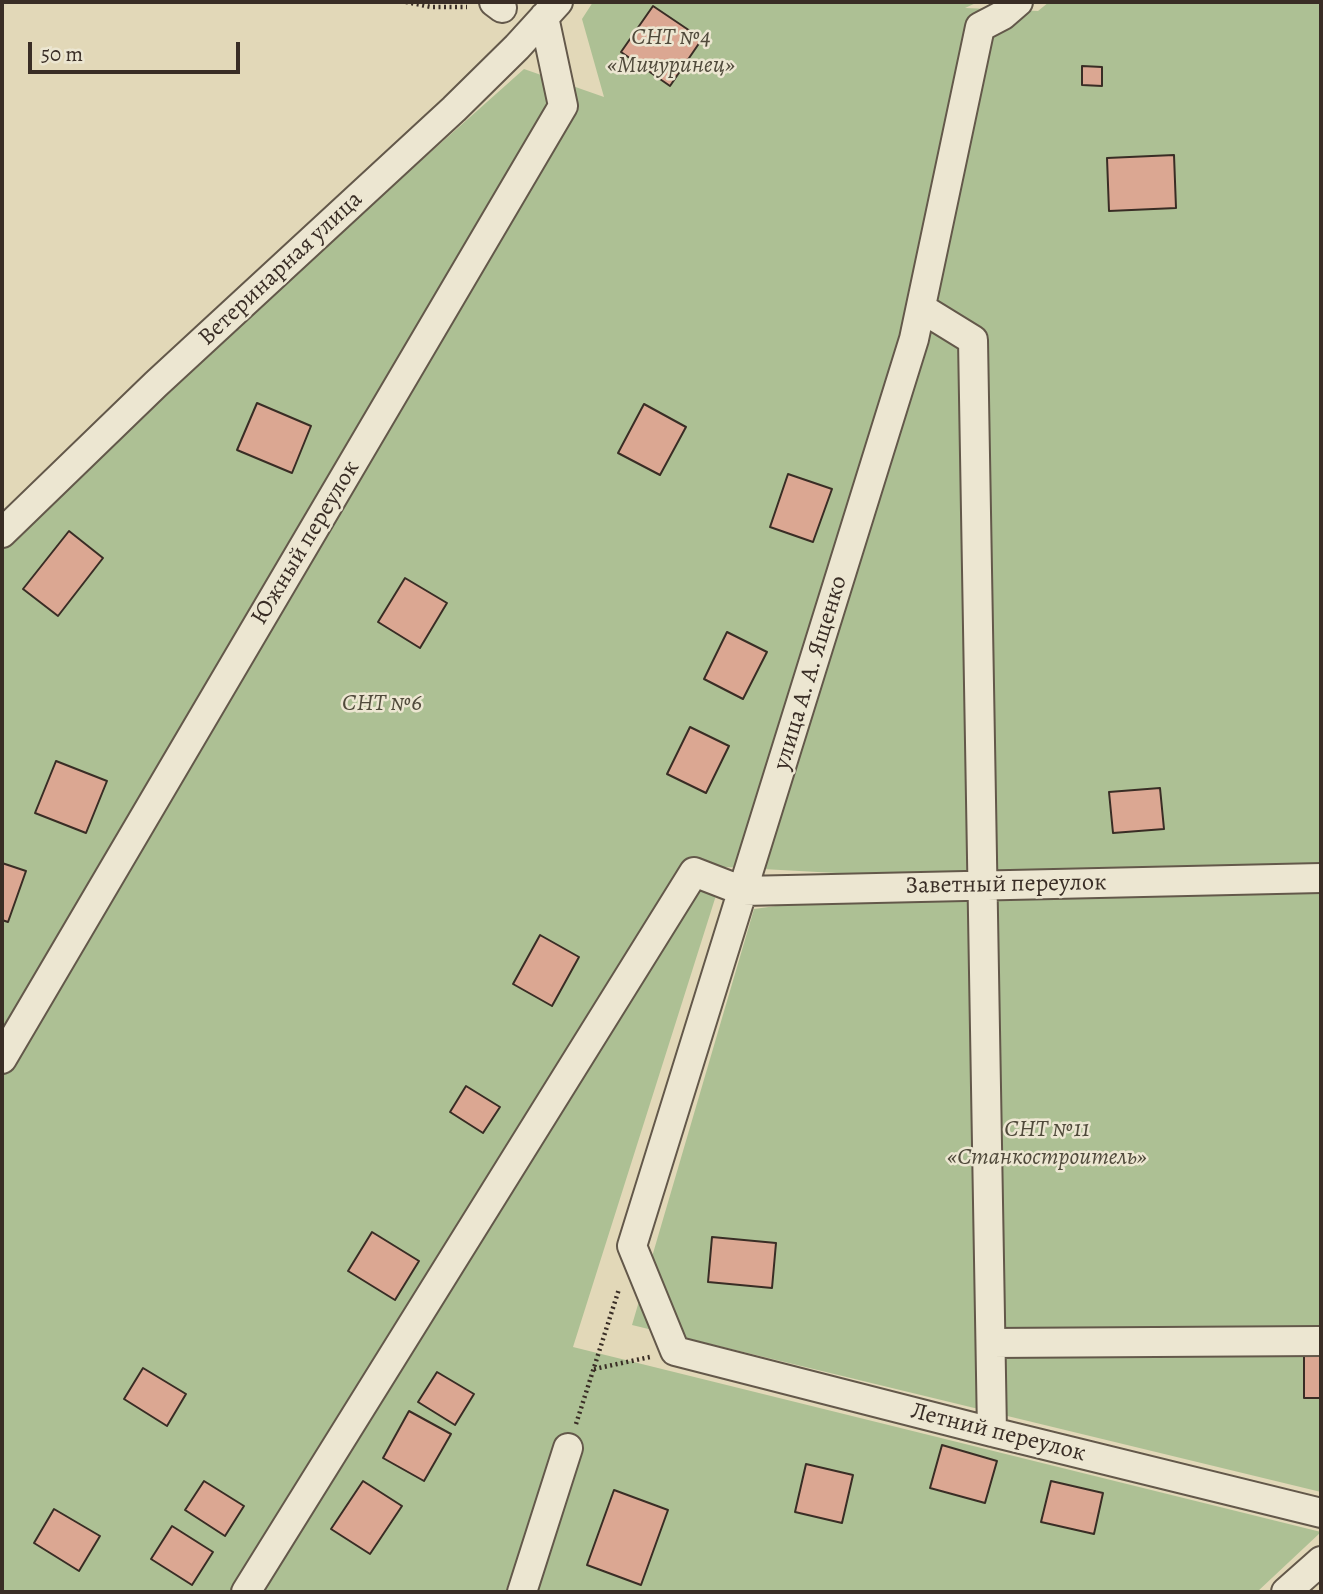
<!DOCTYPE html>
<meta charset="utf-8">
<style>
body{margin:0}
#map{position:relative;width:1323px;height:1594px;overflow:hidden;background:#e2d8b8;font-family:Alegreya,serif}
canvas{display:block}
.frame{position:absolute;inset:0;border:4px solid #392d25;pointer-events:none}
.scale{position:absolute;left:28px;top:42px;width:212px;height:32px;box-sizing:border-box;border:4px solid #392d25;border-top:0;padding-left:9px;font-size:21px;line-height:24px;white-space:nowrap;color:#392d25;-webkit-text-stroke:5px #ece6d1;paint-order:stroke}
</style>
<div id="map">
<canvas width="1323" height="1594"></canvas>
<div class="frame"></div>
<div class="scale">50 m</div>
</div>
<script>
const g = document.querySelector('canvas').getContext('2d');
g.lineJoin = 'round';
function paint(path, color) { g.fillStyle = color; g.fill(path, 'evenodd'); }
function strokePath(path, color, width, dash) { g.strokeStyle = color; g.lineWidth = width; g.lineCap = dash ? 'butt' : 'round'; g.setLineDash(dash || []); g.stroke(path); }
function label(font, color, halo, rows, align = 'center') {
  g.font = font + ' Alegreya,serif'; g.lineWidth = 5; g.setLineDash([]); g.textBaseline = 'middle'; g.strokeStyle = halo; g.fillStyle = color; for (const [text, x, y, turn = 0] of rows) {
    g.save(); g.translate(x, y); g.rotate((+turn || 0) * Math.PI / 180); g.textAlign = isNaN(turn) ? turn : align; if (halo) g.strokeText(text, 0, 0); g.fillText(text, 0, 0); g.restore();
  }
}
paint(new Path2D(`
 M593,2H978L965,8L1038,11L1049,2H1321V1492L632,1325L754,909L966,880L725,867L573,1347L1321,1532L1257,1592H2V534L524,69L604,97L582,19Z`), '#adc094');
const building = new Path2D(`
 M653,6L702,39L670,86L621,52Z
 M1082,66L1102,67V86L1082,85Z
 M1174,155L1176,208L1109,211L1107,158Z
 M257,403L311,426L292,473L237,450Z
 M644,404L686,427L660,475L618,453Z
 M788,474L832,489L813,542L770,527Z
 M69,531L103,558L58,616L23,589Z
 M405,578L447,603L420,648L378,622Z
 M727,632L767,652L743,699L704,679Z
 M690,727L729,746L706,793L667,774Z
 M56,761L107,781L86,833L35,813Z
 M1160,788L1164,829L1113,833L1109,792Z
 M2,863L26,871L8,922L2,920Z
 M540,935L579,957L552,1006L513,984Z
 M466,1086L500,1107L483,1133L450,1112Z
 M372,1232L419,1261L395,1300L348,1271Z
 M712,1237L776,1243L772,1288L708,1282Z
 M1304,1352H1321V1398H1304Z
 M143,1368L186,1394L167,1426L124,1399Z
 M437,1372L474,1394L455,1425L418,1402Z
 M409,1411L451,1434L424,1481L383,1458Z
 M942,1445L997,1461L985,1503L930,1488Z
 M806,1464L853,1475L842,1523L795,1512Z
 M204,1481L244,1506L225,1536L185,1510Z
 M363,1481L402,1506L370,1554L331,1529Z
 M1051,1481L1103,1493L1094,1534L1041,1522Z
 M614,1490L668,1510L641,1585L587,1565Z
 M54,1509L100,1536L79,1571L34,1543Z
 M172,1526L213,1552L192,1585L151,1559Z`);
paint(building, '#dba792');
strokePath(building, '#392d25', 2);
const minor = new Path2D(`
 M494,2L502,8
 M1018,2L1003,15L980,27L914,339L632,1246L675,1351L992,1432L1321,1513
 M921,308L973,340L992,1432
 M2,533L156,384L454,109L517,47L558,2
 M2,1059L563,106L544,17
 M991,1343L1321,1341
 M246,1592L694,872L743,891L1321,878
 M522,1592L568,1448
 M1286,1592L1321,1561`);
strokePath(minor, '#63584a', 32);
strokePath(new Path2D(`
 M406,2L431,7H467
 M594,1369L650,1357
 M576,1424L619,1289`), '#392d25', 4.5, [2, 3.5]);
strokePath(minor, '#ece6d1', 28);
label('italic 24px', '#504a3b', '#ece6d1', [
 ["СНТ №4",671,38],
 ["«Мичуринец»",671,66],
 ["СНТ №6",382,704],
 ["СНТ №11",1047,1130],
 ["«Станкостроитель»",1047,1158]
]);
label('24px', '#392d25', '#ece6d1', [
 ["Ветеринарная улица",281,269,-43],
 ["Южный переулок",306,543,-59],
 ["улица А. А. Ященко",811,673,-73],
 ["Заветный переулок",1006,885,-1],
 ["Летний переулок",998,1433,14]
]);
</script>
